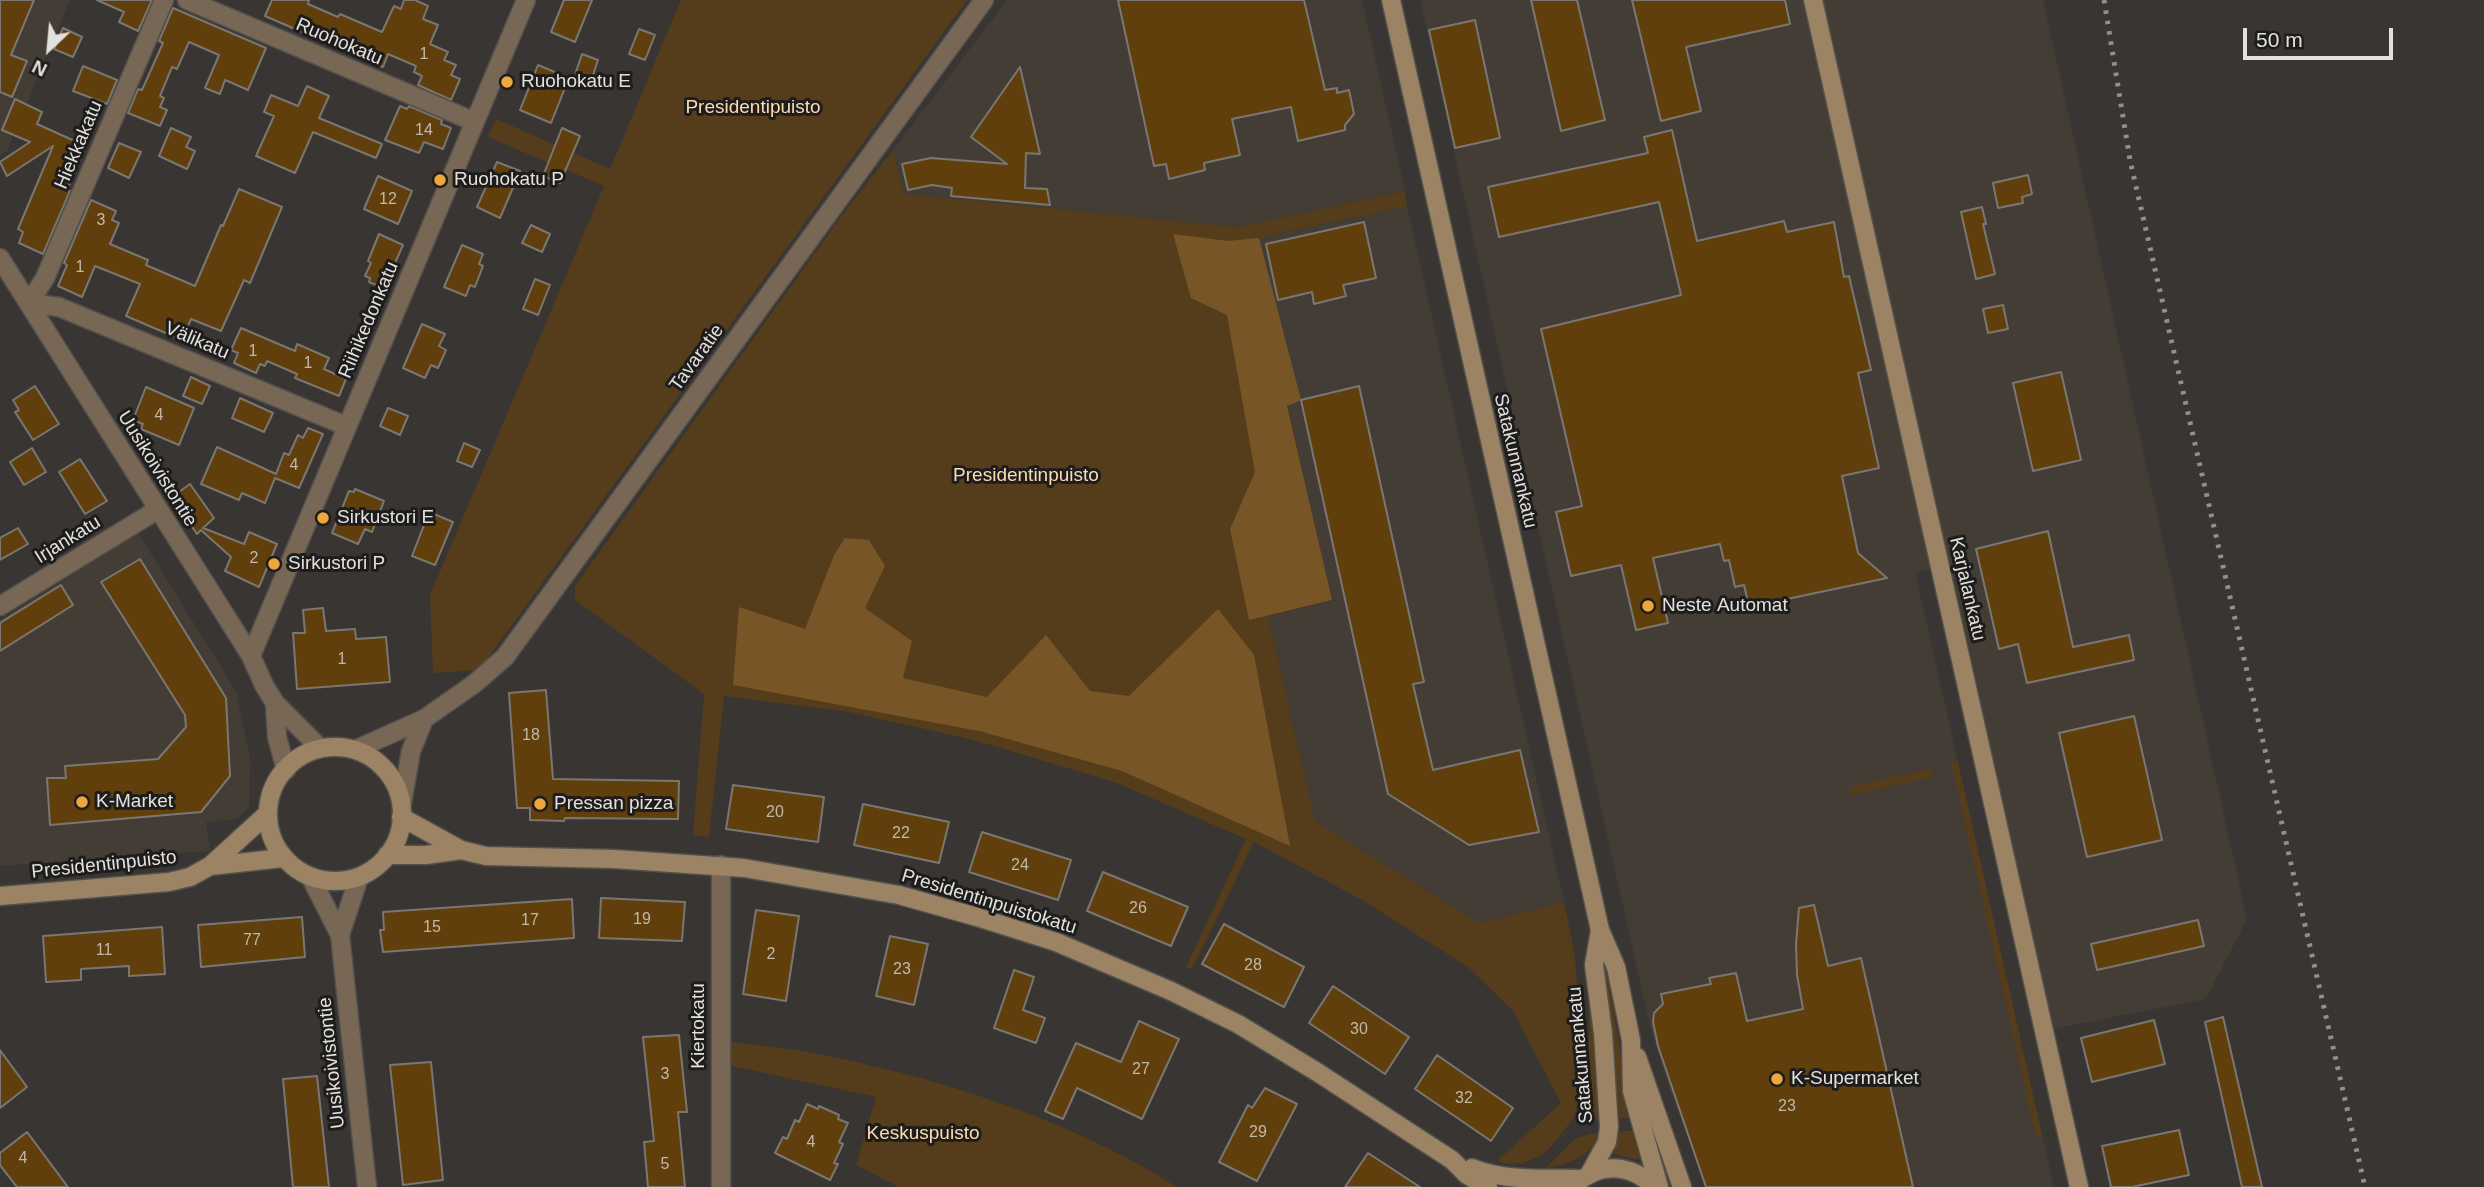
<!DOCTYPE html>
<meta charset="utf-8">
<style>
body{margin:0}
#map{position:relative;width:2484px;height:1187px;overflow:hidden;background:#383532;font-family:Helvetica,sans-serif}
canvas{display:block}
.north{position:absolute;left:14px;top:14px;width:70px;height:70px;-webkit-text-stroke:5px #1e1d1c;paint-order:stroke;rotate:206deg;font-size:19px;font-weight:700;line-height:28px;text-align:center;color:#e2e1de}
.north::after{content:'';display:block;margin:auto;width:24px;height:32px;background:#e2e1de;clip-path:polygon(50% 0,100% 100%,50% 72%,0 100%)}
.scale{position:absolute;left:2243px;top:28px;width:150px;height:32px;box-sizing:border-box;border:4px solid #e2e1de;border-top:0;padding-left:9px;font-size:21px;line-height:24px;white-space:nowrap;color:#e2e1de;-webkit-text-stroke:5px #1e1d1c;paint-order:stroke}
</style>
<div id="map">
<canvas width="2484" height="1187"></canvas>
<div class="north">N</div>
<div class="scale">50 m</div>
</div>
<script>
const g = document.querySelector('canvas').getContext('2d');
g.lineJoin = 'round';
function paint(path, color) { g.fillStyle = color; g.fill(path, 'evenodd'); }
function strokePath(path, color, width, dash) { g.strokeStyle = color; g.lineWidth = width; g.lineCap = dash ? 'butt' : 'round'; g.setLineDash(dash || []); g.stroke(path); }
function label(font, color, halo, rows, align = 'center') {
  g.font = font + ' Helvetica,sans-serif'; g.lineWidth = 6; g.setLineDash([]); g.textBaseline = 'middle'; g.strokeStyle = halo; g.fillStyle = color; for (const [text, x, y, turn = 0] of rows) {
    g.save(); g.translate(x, y); g.rotate((+turn || 0) * Math.PI / 180); g.textAlign = isNaN(turn) ? turn : align; if (halo) g.strokeText(text, 0, 0); g.fillText(text, 0, 0); g.restore();
  }
}
paint(new Path2D(`
 M0,0H70L7,151L0,155Z
 M1007,0H1362L1405,191L1237,227L904,194L893,150Z
 M1420,0H2043L2247,919L2206,999L2052,1029L1952,567L1915,572L2054,1187H1706L1668,1085L1649,1022Z
 M1407,206L1564,902L1479,923L1315,821L1268,616L1332,601L1249,240Z
 M138,533L236,691L250,757L249,807L237,819L206,822L210,851L0,866V620Z`), '#443d35');
paint(new Path2D(`
 M681,0H967L479,670L433,673L430,595L604,186L488,137L496,119L610,169Z
 M893,150L904,194L1237,227L1405,191L1407,206L1249,240L1332,600L1268,616L1315,821L1479,923L1564,902L1575,956L1578,999V1100L1574,1118L1549,1149L1538,1157L1522,1163L1506,1164L1497,1161L1561,1103L1513,1011L1468,967L1364,901L1254,842L1192,969L1186,967L1246,839L1117,783L974,740L849,712L724,696L709,837L693,835L704,694L575,600V586L840,218Z
 M1958,762L2042,1136L2036,1137L1951,763Z
 M1930,769H1932L1933,777L1851,795L1850,788L1852,786Z
 M1603,960H1605L1631,1117L1620,1119L1604,998Z
 M1591,997L1601,1120C1594,1121 1591,1120 1588,1113L1589,999Z
 M729,1042C755,1045 782,1047 808,1052C934,1076 1068,1118 1177,1187H899L856,1165L876,1097L732,1066Z
 M1620,1131H1633L1640,1160L1614,1154Z
 M1600,1132C1590,1158 1572,1162 1546,1168L1576,1138Z`), '#553d1c');
paint(new Path2D(`
 M1173,234L1228,241L1259,238L1301,400L1287,406L1332,600L1249,620L1230,529L1255,472L1227,315L1191,298Z
 M845,538L869,540L885,566L865,608L912,641L903,678L987,697L1046,635L1090,691L1129,696L1218,609L1254,655L1290,846L1122,771L979,731L733,685L739,607L805,629L834,555Z`), '#775526');
const building = new Path2D(`
 M0,0H34L11,55L27,61L12,97L0,92Z
 M97,0H152L138,31L119,22L124,12Z
 M272,0H309L308,4L338,17L340,14L382,32L394,6L401,9L404,0H415L428,6L423,19L438,25L430,44L448,52L444,60L456,65L451,75L460,79L451,100L418,85L422,76L414,72L416,66L388,54L383,67L265,16Z
 M564,0H592L575,42L551,32Z
 M1118,0H1304L1325,90L1337,88V93L1349,90L1354,114L1345,125V130L1298,141L1291,107L1232,119L1240,155L1204,163L1205,170L1169,179L1166,164L1154,166Z
 M1531,0H1577L1605,120L1561,131Z
 M1632,0H1785L1790,24L1686,47L1701,111L1661,121Z
 M173,8L266,48L248,90L225,80L220,94L205,88L219,55L189,42L177,69L172,67L160,96L164,98L160,107L167,110L160,126L128,113L138,89L142,90L163,43L159,41Z
 M1475,20L1500,138L1455,148L1429,30Z
 M63,28L82,37L73,57L54,49Z
 M639,29L655,35L645,60L629,54Z
 M582,54L598,60L591,81L575,75Z
 M538,65L569,78L551,123L520,110Z
 M83,66L117,80L107,104L73,91Z
 M1020,67L1040,154L1026,153L1025,188L1047,189L1050,205L951,196L952,188L932,185L908,190L902,164L931,158L1007,164L971,137Z
 M307,86L329,96L319,118L382,144L376,158L313,132L295,173L256,156L274,116L264,112L271,95L298,106Z
 M15,99L42,112L37,124L86,146L67,190L70,191L43,254L19,243L23,232L18,229L53,146L7,176L0,162L30,142L2,130Z
 M400,106L407,109L409,106L442,120L441,124L451,128L443,149L424,142L419,153L385,140Z
 M171,128L191,137L186,147L195,151L187,169L159,156Z
 M562,128L580,136L560,183L543,176Z
 M1672,130L1697,241L1784,221L1787,232L1834,222L1844,277L1849,276L1871,370L1858,373L1879,468L1842,476L1858,553L1887,578L1749,607L1744,585L1735,587L1729,560L1724,561L1720,544L1653,558L1668,623L1636,630L1621,565L1571,576L1556,512L1582,506L1541,329L1681,295L1659,202L1499,237L1488,187L1648,153L1644,137Z
 M119,143L141,152L129,178L108,168Z
 M497,162L520,171L500,218L477,207Z
 M2028,175L2032,194L2022,197L2023,203L1998,208L1993,183Z
 M378,176L412,191L398,224L364,209Z
 M239,189L282,207L250,283L244,280L221,331L191,319L182,340L126,316L140,284L95,266L82,297L58,286L67,265L64,263L91,200L116,211L112,220L119,223L110,244L148,260L146,265L195,286L221,225L223,226Z
 M1982,207L1986,224H1983L1995,274L1976,279L1961,212Z
 M1364,222L1376,278L1343,285L1346,296L1314,304L1312,292L1278,300L1266,244Z
 M531,225L550,234L542,252L522,243Z
 M379,234L403,245L384,288L369,282L370,278L365,276L371,263L368,261Z
 M462,245L483,254L479,264L483,266L475,287L470,285L466,296L444,287Z
 M535,279L550,285L538,315L523,309Z
 M2003,305L2008,329L1988,333L1983,309Z
 M422,324L445,334L439,346L446,350L438,368L431,365L425,378L403,368Z
 M241,328L295,351L297,344L329,358L324,369L346,379L339,396L295,378L297,374L267,361L265,366L260,364L256,373L234,363L238,353L231,350Z
 M2061,372L2081,460L2033,471L2013,383Z
 M191,377L210,386L202,404L183,396Z
 M35,386L59,424L33,440L15,412L19,410L13,400Z
 M1359,386L1424,682L1413,684L1433,770L1520,750L1539,832L1469,845L1388,794L1301,400Z
 M146,387L194,408L179,445L141,429L143,424L133,420Z
 M240,398L273,413L264,432L232,418Z
 M388,408L408,416L400,435L380,426Z
 M308,428L323,434L299,488L275,478L265,503L242,493L239,500L201,484L217,447L276,474L284,453L289,455L298,435L303,438Z
 M464,443L480,450L472,467L457,461Z
 M32,448L46,472L24,485L10,462Z
 M80,459L107,501L85,514L59,472Z
 M190,484L214,518L203,528L244,544L249,532L277,544L259,587L225,571L231,557L201,530L197,534L172,497Z
 M355,489L384,501L372,532L365,529L358,544L332,533L349,491L354,492Z
 M429,512L453,522L435,565L412,556Z
 M18,528L28,544L0,560V538Z
 M2048,531L2073,647L2129,635L2134,660L2027,683L2018,644L1999,649L1976,549Z
 M140,559L226,698L230,776L201,812L50,825L47,778H66L65,766L158,759L186,727L185,715L101,582Z
 M61,585L73,605L0,651V623Z
 M323,608L326,631L355,629L356,639L386,637L390,682L297,689L293,633H305L303,610Z
 M546,690L553,779L679,781L678,819L565,818L564,821L530,820V808H517L509,693Z
 M2134,716L2162,840L2087,857L2059,733Z
 M733,785L824,797L818,842L726,829Z
 M863,804L949,822L939,863L854,845Z
 M982,832L1071,860L1058,900L969,872Z
 M1103,872L1188,907L1171,946L1087,911Z
 M601,898L685,902L682,941L599,938Z
 M572,899L574,938L383,952L380,930H384L383,912Z
 M1814,905L1828,966L1861,958L1913,1187H1706L1658,1046L1653,1022L1654,1013L1663,1004L1661,994L1711,984L1709,978L1736,973L1747,1021L1803,1009L1797,975L1796,944L1799,908Z
 M756,910L799,916L786,1001L743,994Z
 M302,917L305,957L201,967L198,925Z
 M2198,920L2204,946L2097,970L2091,944Z
 M1224,924L1304,967L1284,1007L1202,964Z
 M162,927L165,974L129,976V966L81,969V980L46,982L43,936Z
 M890,936L928,944L914,1005L876,996Z
 M1014,970L1034,977L1023,1010L1045,1018L1036,1043L994,1028Z
 M1333,986L1409,1037L1385,1074L1309,1023Z
 M2223,1017L2262,1187H2242L2205,1022Z
 M2154,1020L2165,1064L2092,1082L2081,1038Z
 M1139,1021L1179,1039L1142,1119L1077,1088L1063,1119L1045,1111L1076,1043L1121,1062Z
 M679,1035L687,1112H678L685,1187H648L644,1142L654,1141L643,1037Z
 M0,1050L27,1087L0,1108Z
 M1437,1055L1513,1108L1491,1141L1415,1089Z
 M431,1062L443,1180L403,1185L390,1065Z
 M317,1076L329,1187H293L283,1079Z
 M1265,1088L1297,1104L1257,1181L1219,1162L1248,1105L1252,1108Z
 M807,1104L818,1109L819,1106L839,1115L838,1119L848,1123L839,1142L843,1144L834,1163L838,1164L830,1180L775,1153L783,1137L787,1139L795,1120L799,1122Z
 M2179,1130L2189,1175L2132,1187H2111L2102,1146Z
 M27,1132L68,1187H17L0,1165V1153Z
 M1368,1153L1420,1187H1345Z`);
paint(building, '#603f0c');
strokePath(building, '#7a7773', 2);
const street = new Path2D(`
 M164,0L45,278L29,303L59,307L346,426
 M187,0L475,122
 M0,258L251,656L264,685L275,703L320,748
 M0,606L157,510
 M251,656L526,0
 M275,703L277,737L286,770
 M359,748L424,719L474,684L505,657L984,0
 M402,803L411,751L424,719
 M721,865V1187
 M310,876L340,935L367,1187
 M340,935L359,877`);
const secondary = new Path2D(`
 M1391,0L1600,930L1616,967L1631,1040L1632,1091L1659,1187
 M1813,0L2079,1187
 M268 814a67 67 0 1 1 134 0a67 67 0 1 1-134 0Z
 M401,817L461,850L486,856L614,859L744,868L899,895L977,917L1056,942L1171,991L1238,1024L1317,1072L1452,1160L1467,1175L1488,1187
 M387,855H426L461,850
 M210,866L283,858
 M0,896L169,882L190,877L210,866L267,814
 M1637,1057L1682,1187
 M1472,1168C1507,1182 1545,1178 1582,1179
 M1590,1173L1607,1142L1609,1127L1603,1033L1594,965L1600,930
 M1587,1176C1609,1162 1636,1168 1654,1187`);
strokePath(street, '#53514e', 21);
strokePath(secondary, '#53514e', 21);
strokePath(street, '#776754', 18);
strokePath(secondary, '#9b8364', 18);
strokePath(new Path2D(`
 M2104,0L2130,160L2365,1187`), '#92908d', 5, [3.5, 7]);
for (const [x, y, r, color] of [
 [507,82,7,"#eea73d"],
 [440,180,7,"#eea73d"],
 [323,518,7,"#eea73d"],
 [274,564,7,"#eea73d"],
 [1648,606,7,"#eea73d"],
 [82,802,7,"#eea73d"],
 [540,804,7,"#eea73d"],
 [1777,1079,7,"#eea73d"]
]) { const dot = new Path2D(); dot.arc(x, y, r, 0, 2 * Math.PI); g.fillStyle = color; g.fill(dot); strokePath(dot, '#1e1d1c', 2.5); }
label('16px', '#c2b8aa', null, [
 ["1",424,55],
 ["14",424,131],
 ["12",388,200],
 ["3",101,221],
 ["1",80,268],
 ["1",253,352],
 ["1",308,364],
 ["4",159,416],
 ["4",294,466],
 ["2",254,559],
 ["1",342,660],
 ["18",531,736],
 ["20",775,813],
 ["22",901,834],
 ["24",1020,866],
 ["26",1138,909],
 ["19",642,920],
 ["17",530,921],
 ["15",432,928],
 ["77",252,941],
 ["11",104,951],
 ["2",771,955],
 ["28",1253,966],
 ["23",902,970],
 ["30",1359,1030],
 ["27",1141,1070],
 ["3",665,1075],
 ["32",1464,1099],
 ["23",1787,1107],
 ["29",1258,1133],
 ["4",811,1143],
 ["4",23,1159],
 ["5",665,1165]
]);
label('19px', '#e2e1de', '#1e1d1c', [
 ["Ruohokatu",339,42,23],
 ["Hiekkakatu",79,145,-67],
 ["Riihikedonkatu",369,320,-67],
 ["Välikatu",197,341,23],
 ["Tavaratie",697,358,-54],
 ["Satakunnankatu",1515,461,77],
 ["Uusikoivistontie",157,469,58],
 ["Irjankatu",68,540,-32],
 ["Karjalankatu",1967,589,77],
 ["Presidentinpuisto",104,865,-6],
 ["Presidentinpuistokatu",989,902,17],
 ["Kiertokatu",699,1026,-90],
 ["Satakunnankatu",1581,1055,-95],
 ["Uusikoivistontie",332,1063,-96]
]);
label('19px', '#e2e1de', '#1e1d1c', [
 ["Ruohokatu E",521,82],
 ["Ruohokatu P",454,180],
 ["Sirkustori E",337,518],
 ["Sirkustori P",288,564],
 ["Neste Automat",1662,606],
 ["K-Market",96,802],
 ["Pressan pizza",554,804],
 ["K-Supermarket",1791,1079]
], 'left');
label('19px', '#fbdbb2', '#1e1d1c', [
 ["Presidentipuisto",753,108],
 ["Presidentinpuisto",1026,476],
 ["Keskuspuisto",923,1134]
]);
</script>
